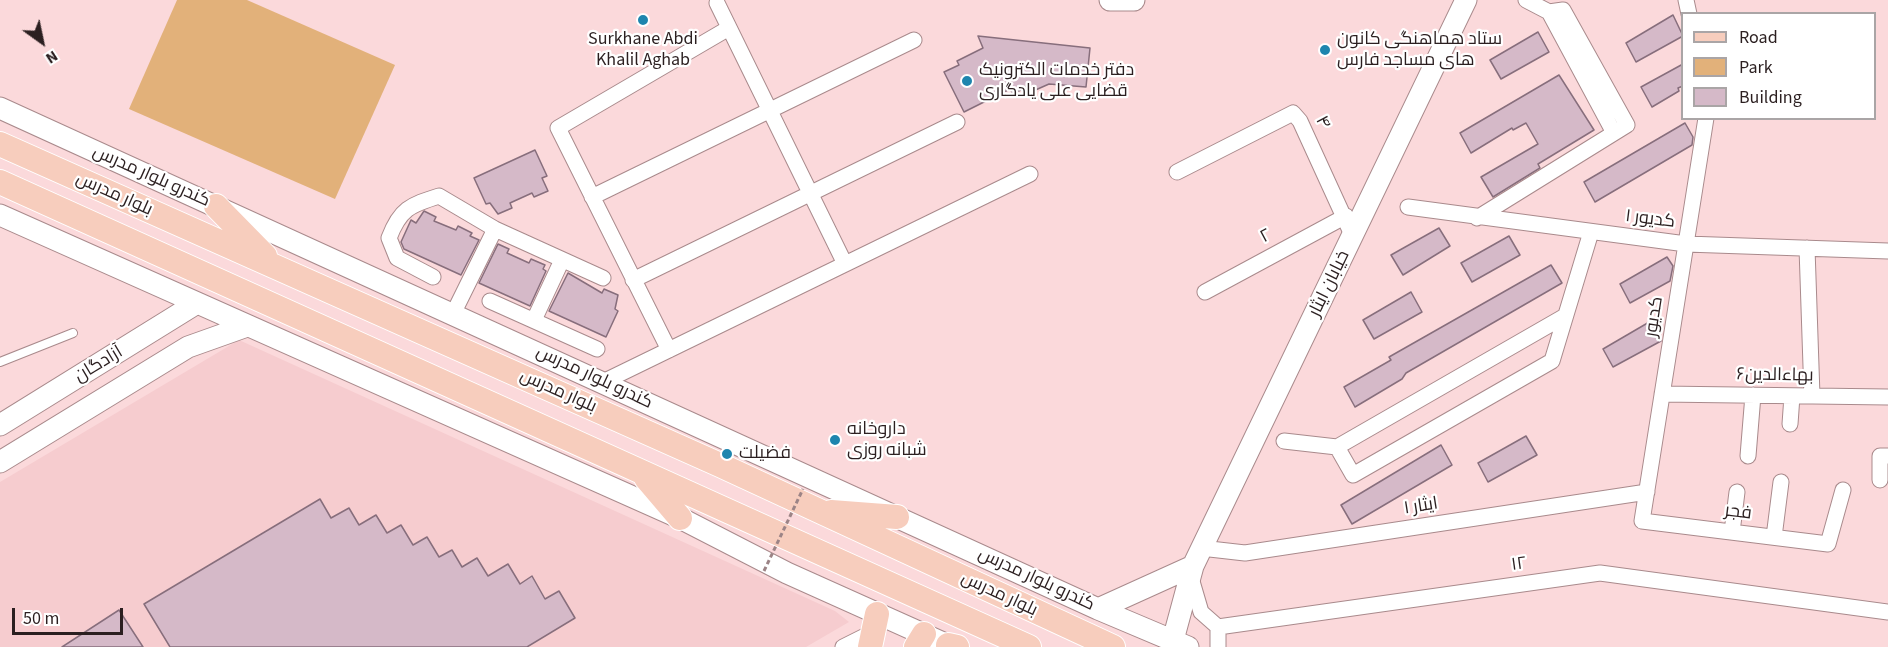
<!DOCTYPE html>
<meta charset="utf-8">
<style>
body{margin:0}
#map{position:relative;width:1888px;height:647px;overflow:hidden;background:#fbd9db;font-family:"Source Sans 3",sans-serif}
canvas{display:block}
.legend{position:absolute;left:1681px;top:12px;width:195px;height:108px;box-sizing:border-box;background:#fff;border:2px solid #aaa5a6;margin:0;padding:8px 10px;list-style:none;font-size:18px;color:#2b1f20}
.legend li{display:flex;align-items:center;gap:12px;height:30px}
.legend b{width:30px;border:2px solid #aaa5a6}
.north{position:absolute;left:12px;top:12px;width:60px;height:60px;-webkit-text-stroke:4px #fff;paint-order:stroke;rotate:147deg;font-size:16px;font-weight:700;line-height:24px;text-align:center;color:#2b1f20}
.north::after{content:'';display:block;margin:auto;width:21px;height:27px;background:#2b1f20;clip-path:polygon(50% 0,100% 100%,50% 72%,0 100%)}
.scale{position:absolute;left:12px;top:608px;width:111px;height:27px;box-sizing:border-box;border:3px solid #2b1f20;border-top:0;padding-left:8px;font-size:18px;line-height:21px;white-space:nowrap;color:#2b1f20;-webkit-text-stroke:4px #fff;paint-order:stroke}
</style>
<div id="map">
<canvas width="1888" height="647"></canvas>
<ul class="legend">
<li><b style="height:8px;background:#f7cdbd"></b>Road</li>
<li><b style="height:16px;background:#e2b17a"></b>Park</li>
<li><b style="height:16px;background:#d5b9c8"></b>Building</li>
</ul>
<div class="north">N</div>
<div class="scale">50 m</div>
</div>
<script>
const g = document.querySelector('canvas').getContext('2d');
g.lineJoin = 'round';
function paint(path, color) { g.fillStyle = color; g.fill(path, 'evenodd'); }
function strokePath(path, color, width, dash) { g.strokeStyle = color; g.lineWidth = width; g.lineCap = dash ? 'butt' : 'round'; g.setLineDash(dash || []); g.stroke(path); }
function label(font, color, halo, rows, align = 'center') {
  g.font = font + ' "Source Sans 3",Cairo,sans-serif'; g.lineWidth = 4.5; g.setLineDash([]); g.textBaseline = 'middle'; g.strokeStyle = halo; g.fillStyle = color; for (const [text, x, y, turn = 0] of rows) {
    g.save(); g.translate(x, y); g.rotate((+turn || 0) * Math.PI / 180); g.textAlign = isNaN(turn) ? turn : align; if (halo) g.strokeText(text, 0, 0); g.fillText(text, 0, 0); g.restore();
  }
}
paint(new Path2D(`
 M239,340L835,611L849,622L806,647H0V482Z`), '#f6cccf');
paint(new Path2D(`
 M177,0H247L395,65L335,199L129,109Z`), '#e2b17a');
const building = new Path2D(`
 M1673,15L1683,36L1636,62L1626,43Z
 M1538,32L1549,52L1501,79L1490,60Z
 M978,36L1090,48L1086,87L1049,84L1031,92L1028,86L1013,94L1010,89L964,112L944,72L959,65L957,61L983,48Z
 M1683,64V86L1678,88L1679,91L1652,107L1641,87Z
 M1559,75L1594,130L1538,164L1540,168L1493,197L1481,177L1538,144L1526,123L1513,130L1512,128L1471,153L1460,133Z
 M1685,123L1693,137L1692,145L1595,202L1584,182Z
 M535,150L547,176L542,178L548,191L534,197L532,193L510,203L512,208L498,214L490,203L486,204L474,178Z
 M424,211L436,217L434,221L456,230L458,226L472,233L470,236L479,240L461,275L404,249L401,242L411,220L416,223Z
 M1439,228L1450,246L1403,275L1391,255Z
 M1509,236L1520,255L1472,282L1461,263Z
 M498,244L509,249L507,253L529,263L531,259L545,265L543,269L546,271L530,306L479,283Z
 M1667,257L1673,266L1670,281L1630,303L1620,284Z
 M1551,265L1562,283L1406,373L1402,379L1355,407L1344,387L1391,360L1389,357Z
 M568,273L602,293L604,289L618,295L615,309L618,311L606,337L549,311Z
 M1411,292L1422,312L1374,339L1363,320Z
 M1651,321L1661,341L1613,367L1603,349Z
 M1526,436L1537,455L1488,482L1478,463Z
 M1441,445L1452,465L1352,524L1341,505Z
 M320,499L331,518L349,508L359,525L376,515L387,533L401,525L413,545L427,537L439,557L452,550L462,567L477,558L488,576L508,564L520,584L532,576L545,599L559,591L575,618L527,647H170L144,604Z
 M119,610L143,647H62Z`);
paint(building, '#d5b9c8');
strokePath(building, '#876e7c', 1.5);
const lane = new Path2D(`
 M0,362L73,333`);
const street = new Path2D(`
 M1686,0L1689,14
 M717,3L845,264
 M1549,12L1614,133
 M1706,118L1642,521L1828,544L1843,490
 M1177,172L1293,113L1300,121L1353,237
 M592,197L914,40
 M1408,207L1686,244L1888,251
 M1477,218L1627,125L1563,10L1549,12L1526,0
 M1807,248L1812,396
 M433,277L397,258L389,238C400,209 410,205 439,196L495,229L603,278
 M633,280L957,122
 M1205,292L1346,216
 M490,301L597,349
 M453,314L495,229
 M1565,316L1337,447L1353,475L1552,361L1591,232
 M534,320L562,260
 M669,350L558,128L729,28
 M603,382L1030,174
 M1662,394L1888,397
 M1790,424L1792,396
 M1284,441L1337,447
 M1748,456L1753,395
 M1880,480V456H1888
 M1732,532L1737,492
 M1774,537L1781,482
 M1201,548L1245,553L1647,492
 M1191,578L1201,612L1218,627L1600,573L1888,612
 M1218,627V647
 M843,647L873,632`);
const secondary = new Path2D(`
 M1110,0H1134
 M0,108L1098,609L1188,647
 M0,215L680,518L787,573L952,647
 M0,425L197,303
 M0,462L188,347L247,326
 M1098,609L1193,566
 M1173,640L1193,566L1466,0`);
const primary = new Path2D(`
 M0,144L720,465L1113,647
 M0,182L1029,647
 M216,206L265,256
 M646,478L680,518
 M831,512L897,517
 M948,645L957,647
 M870,647L877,614
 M916,647L924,634`);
strokePath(lane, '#a98a8c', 10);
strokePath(street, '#a98a8c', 17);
strokePath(secondary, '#a98a8c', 23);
strokePath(primary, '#fff', 26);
strokePath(lane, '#fff', 8);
strokePath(street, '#fff', 15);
strokePath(secondary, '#fff', 21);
strokePath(primary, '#f7cdbd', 24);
strokePath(new Path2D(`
 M764,571L803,489`), '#9c8486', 3, [4.5, 3]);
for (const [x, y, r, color] of [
 [643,20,6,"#1e85ae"],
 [1325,50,6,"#1e85ae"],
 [967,81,6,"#1e85ae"],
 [835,440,6,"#1e85ae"],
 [727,454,6,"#1e85ae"]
]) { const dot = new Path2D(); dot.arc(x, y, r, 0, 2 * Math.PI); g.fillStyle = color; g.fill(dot); strokePath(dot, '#fff', 2); }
label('18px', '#2b1f20', '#fff', [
 ["Surkhane Abdi",643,40,"center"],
 ["Khalil Aghab",643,61,"center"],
 ["ستاد هماهنگی کانون",1337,40],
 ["های مساجد فارس",1337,61],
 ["دفتر خدمات الکترونیک",979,71],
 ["قضایی علی یادگاری",979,92],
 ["داروخانه",847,430],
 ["شبانه روزی",847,451],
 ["فضیلت",739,454]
], 'left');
label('18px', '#2b1f20', '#fff', [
 ["۴",1322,123,62],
 ["کندرو بلوار مدرس",151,177,24],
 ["بلوار مدرس",114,195,24],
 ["کدیور ۱",1650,220,7],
 ["۲",1266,237,-28],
 ["خیابان ایثار",1330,284,-64],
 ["کدیور",1655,317,-81],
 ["آزادگان",99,365,-31],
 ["۶بهاءالدين",1775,376,1],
 ["کندرو بلوار مدرس",594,378,25],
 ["بلوار مدرس",558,392,24],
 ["ایثار ۱",1421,507,-9],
 ["فجر",1738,513,7],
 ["۱۲",1519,565,-8],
 ["کندرو بلوار مدرس",1036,580,25],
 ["بلوار مدرس",999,595,25]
]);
</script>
